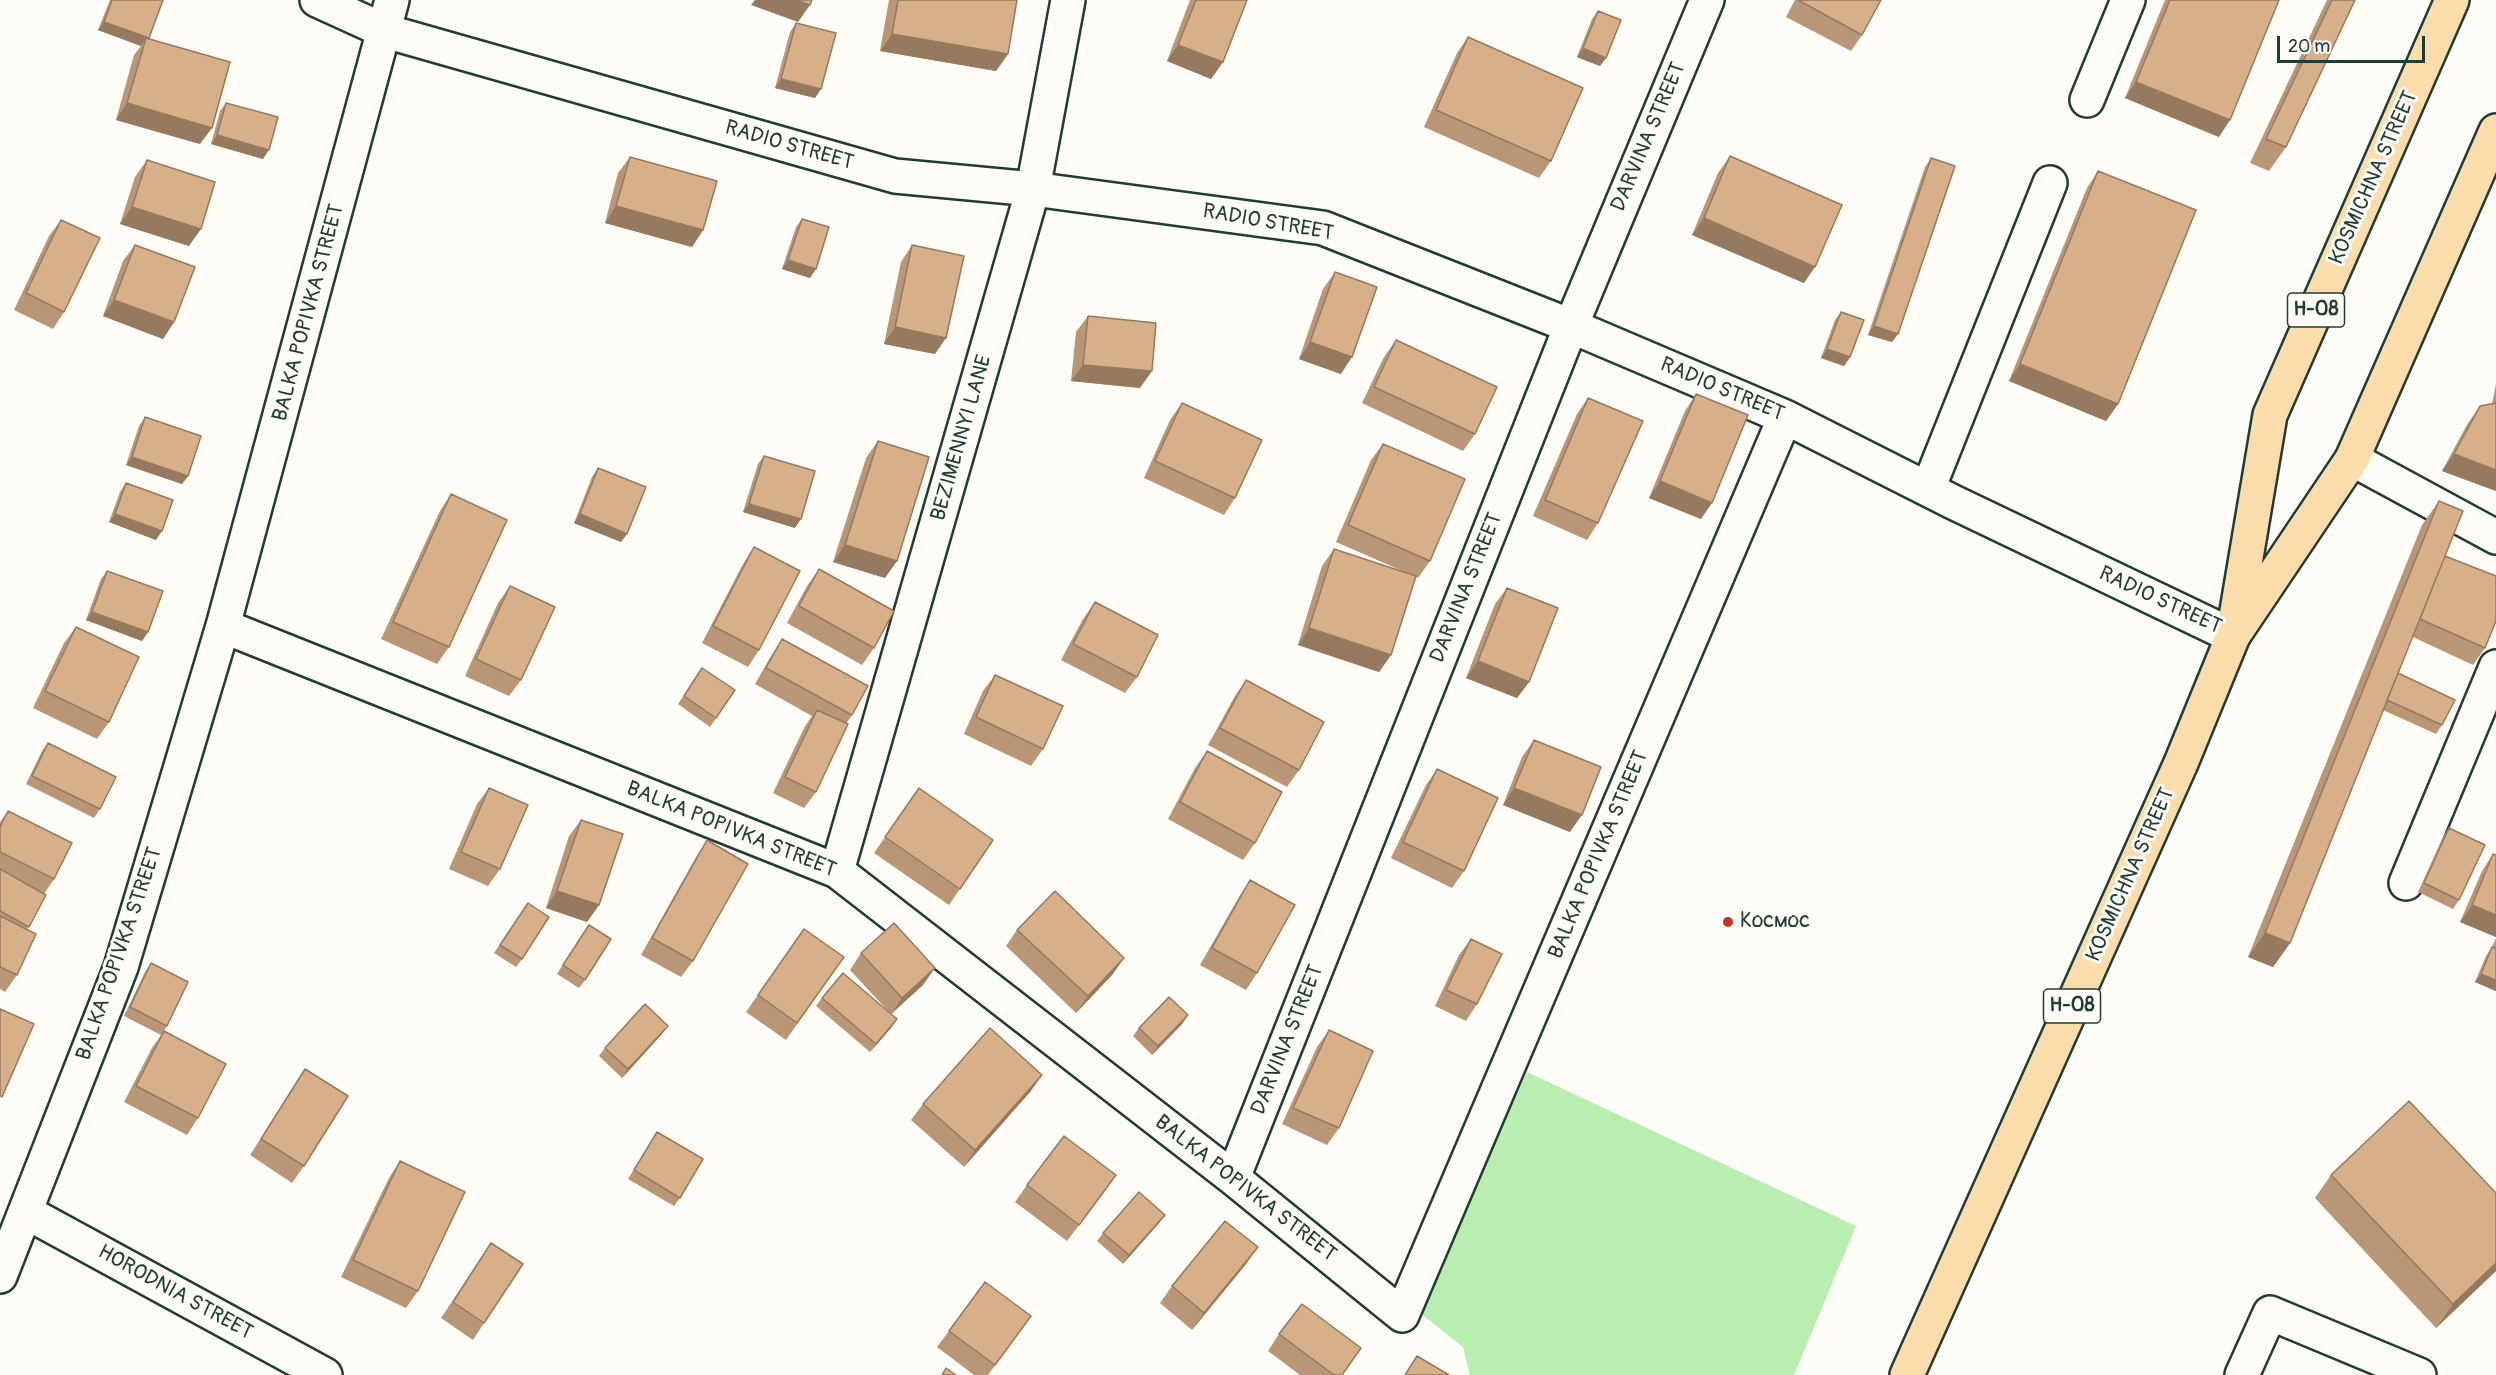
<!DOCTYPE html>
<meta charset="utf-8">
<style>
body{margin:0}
#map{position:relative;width:2496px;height:1375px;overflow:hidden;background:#fdfcf7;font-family:Pangolin,sans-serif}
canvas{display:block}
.scale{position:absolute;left:2277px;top:36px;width:148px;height:27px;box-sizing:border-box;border:3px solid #1f3d34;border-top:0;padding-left:8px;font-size:18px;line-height:21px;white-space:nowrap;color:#1f3d34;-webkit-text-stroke:4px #fdfcf7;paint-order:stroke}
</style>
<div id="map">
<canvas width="2496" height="1375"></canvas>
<div class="scale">20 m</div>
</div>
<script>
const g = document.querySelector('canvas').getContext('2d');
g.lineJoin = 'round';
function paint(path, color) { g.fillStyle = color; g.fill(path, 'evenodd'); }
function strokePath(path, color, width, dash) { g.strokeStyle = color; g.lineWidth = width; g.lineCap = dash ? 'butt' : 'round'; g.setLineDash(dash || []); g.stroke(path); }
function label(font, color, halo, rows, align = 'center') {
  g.font = font + ' Pangolin,sans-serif'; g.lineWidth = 6; g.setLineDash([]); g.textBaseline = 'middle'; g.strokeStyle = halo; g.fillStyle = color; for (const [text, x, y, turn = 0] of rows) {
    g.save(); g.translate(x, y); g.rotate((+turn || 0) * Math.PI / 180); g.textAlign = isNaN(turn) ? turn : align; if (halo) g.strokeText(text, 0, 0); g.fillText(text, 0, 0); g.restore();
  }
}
paint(new Path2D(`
 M1527,1072L1856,1226L1794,1375H1470L1463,1347L1419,1312Z`), '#b8efb1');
const minor = new Path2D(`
 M317,0L385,31L895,176L1033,189L1323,228L1571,326L1785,417L1953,502L2233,636
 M2087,100L2128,0
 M2352,459L2496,537
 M1928,489L2050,183
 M223,626L837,871L1233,1178L1402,1315L1785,417
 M837,871L1033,189L1068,0
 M2406,883L2496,667
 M1233,1178L1571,326L1707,0
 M26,1212L325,1375
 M0,1276L121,967L223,626L392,0
 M2242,1375L2270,1313L2419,1375`);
const major = new Path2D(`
 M2235,623L2270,415L2452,0
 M1907,1375L2181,763L2233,636L2352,459L2496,131`);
strokePath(minor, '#1f3d34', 38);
strokePath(major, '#1f3d34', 38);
strokePath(minor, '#fdfcf7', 33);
strokePath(major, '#faddab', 33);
paint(new Path2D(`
 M110,0H163L149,39L200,144L116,120L134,55L141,46L98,30Z
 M889,0H1017L1008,54L996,71L880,51Z
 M1190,0H1247L1223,62L1211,79L1167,61Z
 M1795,0H1881L1862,35L1851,51L1786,17Z
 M2165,0H2279L2219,137L2125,98Z
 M2327,0H2355L2286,147L2269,171L2250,163Z
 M1598,11L1600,66L1577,57L1592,19Z
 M796,23L815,98L775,88L790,32Z
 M1468,37L1551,161L1539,178L1424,127L1457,53Z
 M226,103L263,159L211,144L220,111Z
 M1730,156L1804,283L1692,235L1718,173Z
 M630,157L703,230L692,247L605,223L618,173Z
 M1931,158L1898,334L1892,342L1868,335L1925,167Z
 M147,160L189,246L120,224L135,177Z
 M2098,171L2118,404L2106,421L2009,381L2087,188Z
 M802,219L810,278L782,269L796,227Z
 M61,220L64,312L53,329L14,310L49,236Z
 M135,245L174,322L163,339L103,316L123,261Z
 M912,245L935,354L884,344L901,262Z
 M1335,272L1341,374L1299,359L1323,289Z
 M1841,312L1850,357L1844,366L1821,358L1835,320Z
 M1088,316L1140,388L1071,381L1076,332Z
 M1396,340L1475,434L1463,451L1362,403L1384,357Z
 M2496,384V491L2442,471L2468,423L2480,406L2492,404Z
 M1696,394L1701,519L1649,498L1685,411Z
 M1588,398L1598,523L1587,540L1533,516L1577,414Z
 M1182,403L1235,498L1224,515L1144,478L1170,420Z
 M145,417L188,476L182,484L126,465L139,426Z
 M878,441L885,578L833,562L866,458Z
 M1383,444L1430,561L1418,578L1416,577L1391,655L1379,672L1298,645L1322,566L1334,549L1407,573L1336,542L1371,460Z
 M764,456L795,528L743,512L758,464Z
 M598,468L621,542L574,523L592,477Z
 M126,483L156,540L109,522L120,492Z
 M451,494L449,647L437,664L381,639L440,511Z
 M2439,501L2445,556L2485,648L2473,665L2413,637L2398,673L2442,725L2436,734L2383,710L2290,943L2273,967L2248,957L2422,525Z
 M754,547L759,650L748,667L702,643L743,564Z
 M819,569L874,648L862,665L787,623L807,586Z
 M107,571L148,632L142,641L86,620L101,579Z
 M510,586L521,680L509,696L465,676L498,603Z
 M1507,588L1529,682L1517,698L1466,678L1495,604Z
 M1095,602L1137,677L1125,693L1061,660L1083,619Z
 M76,627L109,722L97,739L33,708L64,643Z
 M782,639L852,715L846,724L816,792L804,808L773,793L805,726L812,716L755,684L771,656Z
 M702,668L735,690L710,727L678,704Z
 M995,675L1043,749L1031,766L964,734L983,691Z
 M1246,680L1299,770L1287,787L1208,745L1235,696Z
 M1534,740L1570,832L1503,805L1522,757Z
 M48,743L100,809L94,818L26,784L42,751Z
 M1207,751L1255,843L1243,860L1168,819L1195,768Z
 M1437,769L1464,871L1452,888L1391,858L1426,785Z
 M489,788L500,869L488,886L449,869L477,804Z
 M919,788L993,840L949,905L874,853Z
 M8,811L54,879L44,894L46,895L27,929L17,975L5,992L0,989V822Z
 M581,820L599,905L587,922L546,908L569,836Z
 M2449,828L2459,900L2453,909L2418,892L2443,837Z
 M707,840L693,961L681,977L641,955L696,857Z
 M2493,854L2496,855V937L2460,922L2482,871Z
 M1250,880L1257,973L1246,990L1200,965L1239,897Z
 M528,903L522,959L516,967L494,953Z
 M804,929L844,957L786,1040L746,1012Z
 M1017,930L1124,958L1112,975L1076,1013L1006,946Z
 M583,933L585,980L579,988L557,974Z
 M2496,938V991L2475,982L2486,956L2492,947Z
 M1471,939L1477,1004L1466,1021L1435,1006L1459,955Z
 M861,953L923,985L891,1014V1028L870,1052L816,1006L822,998L889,1012L850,970Z
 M151,963L167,1026L161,1035L124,1016L145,972Z
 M1188,1015L1182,1024L1152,1055L1133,1036L1139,1028Z
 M1329,1030L1339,1128L1327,1145L1282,1124L1317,1047Z
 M164,1031L198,1118L187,1135L124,1102L152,1048Z
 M662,1034L622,1078L599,1056L605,1048Z
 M305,1069L304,1166L292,1183L250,1155L294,1086Z
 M1042,1075L1030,1092L964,1167L911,1120L923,1104Z
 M657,1132L680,1198L674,1206L628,1179Z
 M400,1161L418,1291L406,1308L341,1277L389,1178Z
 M2331,1175L2496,1193V1271L2436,1328L2315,1198Z
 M1027,1185L1104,1192L1067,1241L1015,1202Z
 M1165,1215L1159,1223L1123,1264L1097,1241L1103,1233Z
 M491,1243L484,1323L473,1340L441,1318Z
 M1246,1264L1192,1330L1160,1303L1172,1286Z
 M949,1331L1019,1333L988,1375H974L937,1347Z
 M1279,1334L1361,1348L1342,1375H1300L1268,1351Z`), '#b99675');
paint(new Path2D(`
 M755,0H796L810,5L798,22L751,5Z
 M104,22L149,38L144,46L146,38L141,46L98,30Z
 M892,34L1008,54L996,71L880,51Z
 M1178,45L1223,62L1211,79L1167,61Z
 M1583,48L1606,58L1600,66L1577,57Z
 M781,79L821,89L815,98L775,88Z
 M2136,82L2230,120L2219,137L2125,98Z
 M127,103L212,128L200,144L116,120Z
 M217,135L269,150L263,159L211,144Z
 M616,206L703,230L692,247L605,223Z
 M132,207L201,229L189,246L120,224Z
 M1704,218L1815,267L1804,283L1692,235Z
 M788,260L816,269L810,278L782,269Z
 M114,300L174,322L163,339L103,316Z
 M1874,326L1898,334L1892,342L1868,335Z
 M895,327L946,338L935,354L884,344Z
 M1310,342L1352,357L1341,374L1299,359Z
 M1827,349L1850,357L1844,366L1821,358Z
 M2020,364L2118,404L2106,421L2009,381Z
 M1083,365L1152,371L1140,388L1071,381Z
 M2454,454L2496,470V491L2442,471Z
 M132,457L188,476L182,484L126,465Z
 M1660,481L1712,503L1701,519L1649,498Z
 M749,504L801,519L795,528L743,512Z
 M115,514L162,531L156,540L109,522Z
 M580,514L627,534L621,542L574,523Z
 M845,545L897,561L885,578L833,562Z
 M92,612L148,632L142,641L86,620Z
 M1309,628L1391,655L1379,672L1298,645Z
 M1478,661L1529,682L1517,698L1466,678Z
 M1514,788L1582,815L1570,832L1503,805Z
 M557,891L599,905L587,922L546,908Z
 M2472,905L2496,915V937L2460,922Z
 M2265,933L2290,943L2273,967L2248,957Z
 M1124,958L1112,975L1076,1013L1088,996Z
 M935,968L923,985L891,1014L902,998Z
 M2481,974L2496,980V991L2475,982Z
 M1188,1015L1182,1024L1152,1055L1158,1046Z
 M897,1019L891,1028L870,1052L876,1044Z
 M668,1026L662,1034L622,1078L628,1069Z
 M1042,1075L1030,1092L964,1167L975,1150Z
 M1165,1215L1159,1223L1123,1264L1129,1255Z
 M1258,1247L1246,1264L1192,1330L1204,1313Z
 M2496,1263V1271L2436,1328L2453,1304Z`), '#967a5f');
const building = new Path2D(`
 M112,0H163L149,38L104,22Z
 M796,0H812L810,5Z
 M898,0H1017L1008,54L892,34Z
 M1196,0H1247L1223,62L1178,45Z
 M1798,0H1881L1862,35Z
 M2170,0H2279L2230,120L2136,82Z
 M2332,0H2355L2286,147L2266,139Z
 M1598,11L1621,20L1606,58L1583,48Z
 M796,23L836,33L821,89L781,79Z
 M1468,37L1583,88L1551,161L1436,110Z
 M146,38L230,62L212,128L127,103Z
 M226,103L278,117L269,150L217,135Z
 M1730,156L1842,205L1815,267L1704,218Z
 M630,157L717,181L703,230L616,206Z
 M1931,158L1955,166L1898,334L1874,326Z
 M147,160L215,182L201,229L132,207Z
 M2098,171L2196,210L2118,404L2020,364Z
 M802,219L829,227L816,269L788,260Z
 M61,220L100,238L64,312L26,293Z
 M135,245L195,267L174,322L114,300Z
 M912,245L964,256L946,338L895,327Z
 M1335,272L1377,287L1352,357L1310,342Z
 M1841,312L1864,320L1850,357L1827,349Z
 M1088,316L1156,323L1152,371L1083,365Z
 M1396,340L1497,387L1475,434L1374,387Z
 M1696,394L1748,415L1712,503L1660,481Z
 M1588,398L1643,421L1598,523L1545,500Z
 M1182,403L1262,440L1235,498L1155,461Z
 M2496,403V470L2454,454L2480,406Z
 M145,417L201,436L188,476L132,457Z
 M878,441L929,457L897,561L845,545Z
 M1383,444L1465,479L1430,561L1348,525Z
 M764,456L815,471L801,519L749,504Z
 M598,468L646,487L627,534L580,514Z
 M126,483L173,500L162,531L115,514Z
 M451,494L507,520L449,647L393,622Z
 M2439,501L2463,511L2290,943L2265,933Z
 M754,547L800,571L759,650L713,626Z
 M1334,549L1416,576L1391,655L1309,628Z
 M2445,556L2496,576V621L2485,648L2420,619Z
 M819,569L894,611L874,648L799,606Z
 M107,571L163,591L148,632L92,612Z
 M510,586L555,607L521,680L476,659Z
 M1507,588L1558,608L1529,682L1478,661Z
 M1095,602L1158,635L1137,677L1073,644Z
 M76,627L139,657L109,722L45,691Z
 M782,639L868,686L852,715L766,668Z
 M702,668L735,690L716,718L684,696Z
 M2398,673L2455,700L2442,725L2387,700Z
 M995,675L1063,706L1043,749L976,717Z
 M1246,680L1324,722L1299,770L1220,728Z
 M817,710L848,724L816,792L785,777Z
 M1534,740L1601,767L1582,815L1514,788Z
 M48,743L116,777L100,809L32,776Z
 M1207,751L1282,792L1255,843L1180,802Z
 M1437,769L1498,798L1464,871L1403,842Z
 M489,788L528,805L500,869L461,852Z
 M919,788L993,840L960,889L885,837Z
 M8,811L72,843L54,879L0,852V827Z
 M581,820L623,834L599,905L557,891Z
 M2449,828L2485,845L2459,900L2424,883Z
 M707,840L748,864L693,961L652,938Z
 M2493,854L2496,855V915L2472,905Z
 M0,869L46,895L29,927L0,911Z
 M1250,880L1295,905L1257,973L1212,948Z
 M1055,891L1124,958L1088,996L1017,930Z
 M528,903L549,917L522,959L500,945Z
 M0,916L36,934L17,975L0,967Z
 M894,923L935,968L902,998L861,953Z
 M589,925L611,939L585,980L563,965Z
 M804,929L844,957L797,1023L758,995Z
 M1471,939L1502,954L1477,1004L1446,990Z
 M2492,947L2496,949V980L2481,974Z
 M151,963L188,982L167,1026L130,1007Z
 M843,973L897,1019L876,1044L822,998Z
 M1169,997L1188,1015L1158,1046L1139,1028Z
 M645,1004L668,1026L628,1069L605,1048Z
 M0,1009L34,1024L2,1097L0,1096Z
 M990,1028L1042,1075L975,1150L923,1104Z
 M1329,1030L1373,1051L1339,1128L1293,1108Z
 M164,1031L226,1064L198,1118L136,1086Z
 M305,1069L348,1096L304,1166L261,1139Z
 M2409,1101L2496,1193V1263L2453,1304L2331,1175Z
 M657,1132L703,1159L680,1198L634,1170Z
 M1064,1136L1116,1175L1079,1225L1027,1185Z
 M400,1161L465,1192L418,1291L353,1260Z
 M1139,1192L1165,1215L1129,1255L1103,1233Z
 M1225,1221L1258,1247L1204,1313L1172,1286Z
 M491,1243L523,1264L484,1323L453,1302Z
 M985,1282L1031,1316L995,1365L949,1331Z
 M1302,1304L1361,1348L1342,1375H1334L1279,1334Z
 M1417,1356L1449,1375H1405Z
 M946,1368L956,1375H942Z`);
paint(building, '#d7af88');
strokePath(building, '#967a5f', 1.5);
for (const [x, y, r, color] of [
 [1728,922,6,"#c8321e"]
]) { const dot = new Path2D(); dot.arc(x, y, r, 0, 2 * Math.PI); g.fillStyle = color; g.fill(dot); strokePath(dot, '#fdfcf7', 2); }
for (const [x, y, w] of [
 [2316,310,57],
 [2072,1006,57]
]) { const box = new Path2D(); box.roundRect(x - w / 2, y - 17, w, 34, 4.5); g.fillStyle = '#fdfcf7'; g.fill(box); strokePath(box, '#1f3d34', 1.5); }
label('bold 20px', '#1f3d34', null, [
 ["Н-08",2316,310],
 ["Н-08",2072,1006]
]);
label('21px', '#1f3d34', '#fdfcf7', [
 ["DARVINA STREET",1649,137,-67],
 ["RADIO STREET",789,146,16],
 ["KOSMICHNA STREET",2374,178,-66],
 ["RADIO STREET",1268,223,10],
 ["BALKA POPIVKA STREET",309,313,-75],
 ["RADIO STREET",1722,390,23],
 ["BEZIMENNYI LANE",962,438,-74],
 ["DARVINA STREET",1467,588,-68],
 ["RADIO STREET",2160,601,25],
 ["BALKA POPIVKA STREET",731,830,22],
 ["BALKA POPIVKA STREET",1599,855,-67],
 ["KOSMICHNA STREET",2131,875,-66],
 ["BALKA POPIVKA STREET",120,954,-71],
 ["DARVINA STREET",1288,1040,-68],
 ["BALKA POPIVKA STREET",1245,1189,38],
 ["HORODNIA STREET",175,1293,29]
]);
label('21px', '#1f3d34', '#fdfcf7', [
 ["Космос",1740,922]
], 'left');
</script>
